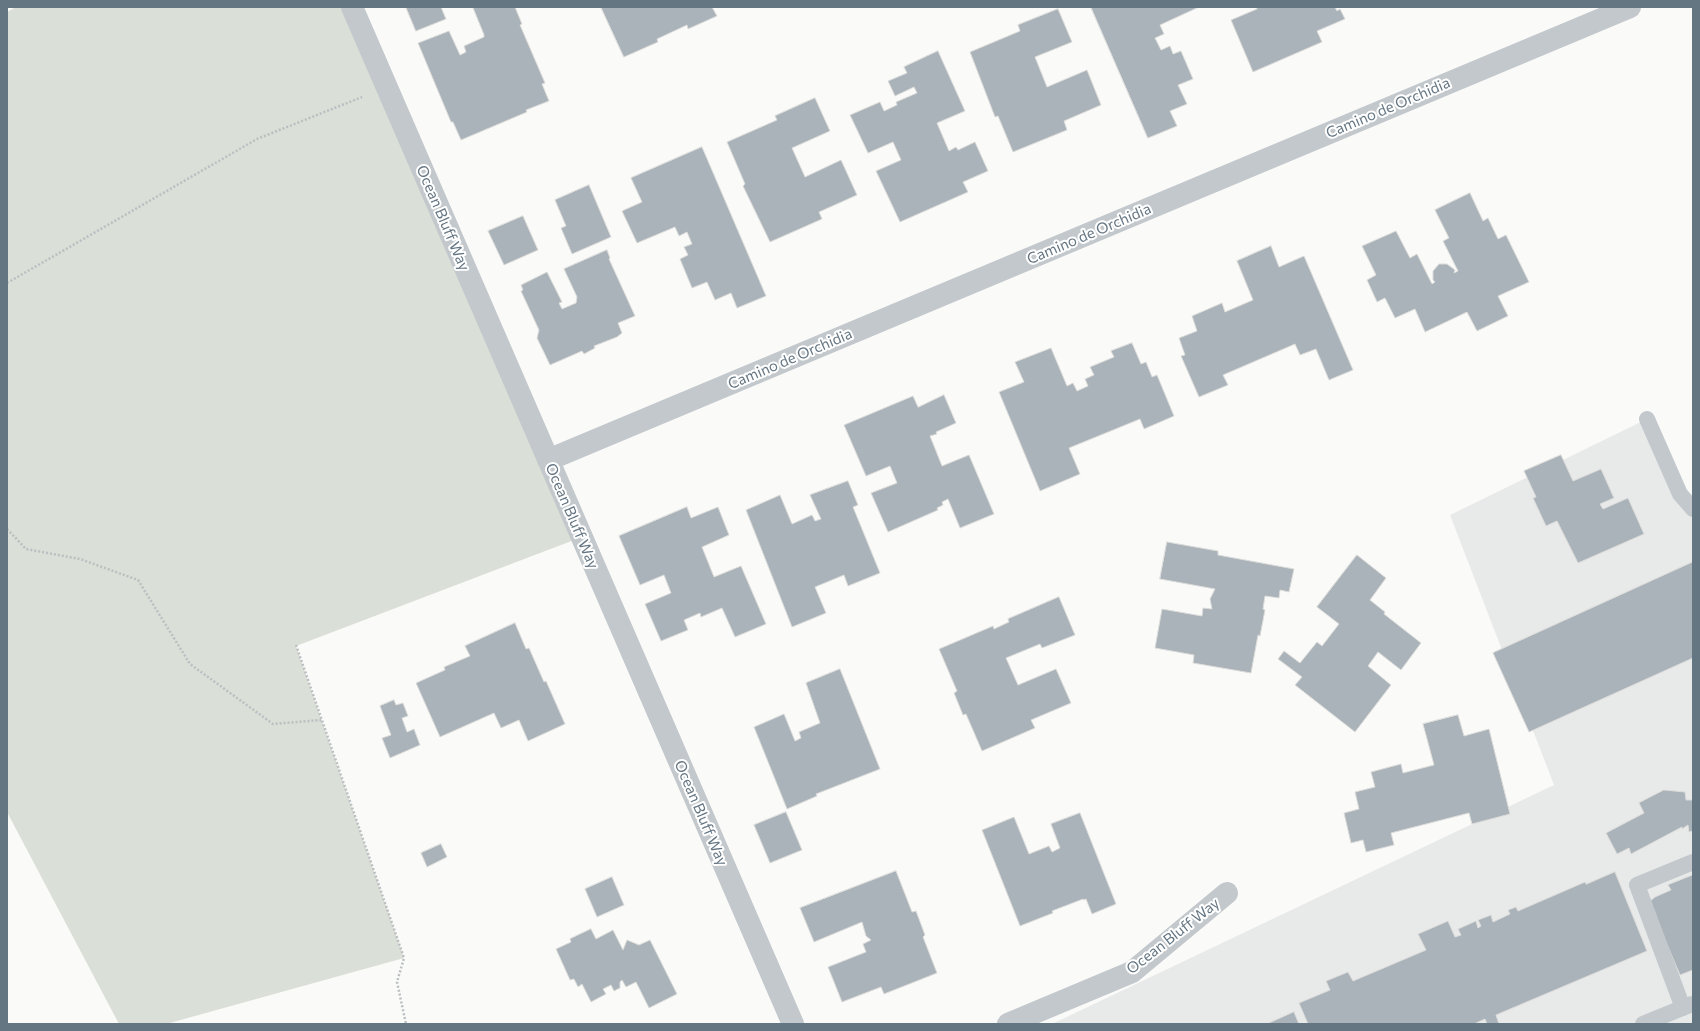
<!DOCTYPE html>
<style>
body{margin:0}
#map{position:relative;width:1700px;height:1031px;overflow:hidden;background:#fafaf8;font-family:Commissioner,sans-serif}
canvas{display:block}
.frame{position:absolute;inset:0;border:8px solid #657683;pointer-events:none}
</style>
<div id="map">
<canvas width="1700" height="1031"></canvas>
<div class="frame"></div>
</div>
<script>
const g = document.querySelector('canvas').getContext('2d');
g.lineJoin = 'round';
function paint(path, color) { g.fillStyle = color; g.fill(path, 'evenodd'); }
function strokePath(path, color, width, dash) { g.strokeStyle = color; g.lineWidth = width; g.lineCap = dash ? 'butt' : 'round'; g.setLineDash(dash || []); g.stroke(path); }
function label(font, color, halo, rows, align = 'center') {
  g.font = font + ' Commissioner,sans-serif'; g.lineWidth = 4; g.setLineDash([]); g.textBaseline = 'middle'; g.strokeStyle = halo; g.fillStyle = color; for (const [text, x, y, turn = 0] of rows) {
    g.save(); g.translate(x, y); g.rotate((+turn || 0) * Math.PI / 180); g.textAlign = isNaN(turn) ? turn : align; if (halo) g.strokeText(text, 0, 0); g.fillText(text, 0, 0); g.restore();
  }
}
paint(new Path2D(`
 M1647,419L1693,513V1024H1052L1554,785L1450,515Z`), '#e8e9e9');
paint(new Path2D(`
 M16,7H356L582,537L296,646L404,958L166,1024H119L7,812V12Z`), '#dadfd7');
const building = new Path2D(`
 M406,7H441L446,19L416,31Z
 M473,7H515L522,24L520,25L545,83L542,84L549,101L526,110L527,112L461,140L453,122H451L418,43L449,31L460,55L466,52L464,46L484,37V35Z
 M601,7H712L717,16L688,29L687,25L657,39L658,42L624,57Z
 M1091,7H1199L1160,25L1164,34L1155,38L1161,50L1170,46L1173,54L1181,51L1193,79L1178,85L1187,104L1170,111L1177,126L1148,138Z
 M1256,7H1335L1337,11L1340,9L1345,19L1317,31L1322,42L1253,72L1231,20L1257,9Z
 M1058,9L1072,42L1035,57L1047,87L1087,70L1101,105L1064,121L1067,130L1013,152L998,116L995,117L970,52L1020,31L1018,25Z
 M938,51L965,111L937,123L949,151L956,147L958,150L975,142L988,171L963,182L968,192L900,222L876,171L901,160L893,142L868,153L850,115L880,102L884,111L897,105L896,102L917,93L914,87L895,96L888,81L907,73L904,67Z
 M815,98L830,131L792,148L805,177L841,160L857,195L819,212L822,219L770,242L743,186L745,184L727,142L777,120L775,116Z
 M702,147L766,296L737,308L731,293L715,300L707,282L692,288L680,259L688,255L684,247L692,244L687,232L679,236L675,227L637,243L622,211L642,202L631,178Z
 M589,185L611,237L572,254L561,228L566,226L555,200Z
 M1470,193L1483,221L1488,218L1498,239L1506,235L1529,282L1498,296L1508,316L1477,331L1467,312L1425,332L1415,309L1395,318L1385,298L1377,302L1367,280L1376,275L1362,246L1396,231L1410,258L1417,254L1432,284L1435,282L1433,280V271L1439,264H1447L1455,270L1454,273L1458,271L1443,241L1449,238L1435,210Z
 M523,216L538,250L504,265L488,231Z
 M1271,246L1279,267L1304,256L1353,370L1329,380L1316,349L1300,355L1295,344L1223,375L1228,385L1199,397L1181,356L1185,355L1179,338L1197,331L1192,316L1222,303L1225,312L1253,300L1237,261Z
 M607,250L610,258L609,259L635,316L618,323L622,333L617,337L594,346L595,348L584,354L582,351L550,365L537,338L539,330L521,291L523,290L521,285L547,272L562,302L559,303L562,309L576,303L577,297L564,269Z
 M1132,343L1141,364L1146,362L1152,377L1157,375L1174,416L1144,429L1140,419L1069,448L1080,474L1040,491L999,392L1024,382L1015,362L1051,348L1067,386L1073,383L1077,391L1088,386L1085,379L1094,375L1090,367L1114,357L1111,351Z
 M944,395L956,423L936,432L937,434L930,436L942,466L969,455L994,514L960,528L948,499L942,502L943,505L937,508L938,510L888,532L871,493L897,483L890,466L866,476L844,425L913,396L918,407Z
 M1561,455L1573,481L1601,469L1614,498L1600,504L1603,509L1628,498L1644,534L1578,563L1557,521L1546,526L1533,498L1536,497L1524,471Z
 M848,481L858,505L853,507L880,573L848,586L844,575L815,587L826,613L792,627L746,510L780,495L792,524L812,515L815,521L821,519L810,495Z
 M687,507L691,518L718,507L729,535L702,547L714,577L741,566L766,624L735,637L722,608L701,617L700,613L684,620L688,630L661,641L645,604L671,593L664,575L640,585L619,536Z
 M1167,542L1218,551V555L1294,569L1289,592L1280,590L1279,598L1265,596L1263,609L1265,610L1260,636L1258,635L1251,673L1193,663L1194,655L1155,648L1162,609L1202,616L1203,608L1212,609L1210,599L1215,589L1160,579Z
 M1357,555L1386,578L1370,600L1385,612L1384,614L1421,643L1401,670L1378,652L1368,666L1391,685L1355,732L1295,685L1302,677L1278,659L1284,651L1300,663L1317,642L1322,646L1339,624L1317,607Z
 M1693,562V658L1529,732L1493,653Z
 M1059,597L1075,635L1042,648L1040,644L1006,658L1018,685L1056,669L1071,703L1031,720L1035,728L982,751L966,714L963,715L954,693L957,691L939,649L993,626L994,629L1009,622L1008,619Z
 M515,623L526,649L529,648L544,682L546,681L565,724L528,741L519,720L501,728L494,713L440,737L416,683L445,670L444,667L470,656L465,646Z
 M840,669L880,769L816,794L817,796L787,809L754,727L784,714L795,741L801,738L799,732L820,723L806,683Z
 M394,700L396,705L403,703L408,716L402,718L407,732L414,729L420,745L390,758L382,738L391,735L380,706Z
 M1458,715L1464,736L1489,729L1510,814L1472,824L1469,813L1391,833L1394,845L1366,852L1363,840L1351,843L1344,813L1359,809L1355,792L1375,787L1371,772L1401,764L1403,773L1434,765L1423,724Z
 M1664,790L1685,792L1686,800H1693V831L1689,832L1688,825L1682,829V827L1631,854L1629,848L1617,854L1606,833L1644,813L1639,803Z
 M786,812L802,850L770,863L754,825Z
 M1080,813L1116,904L1092,914L1086,899L1083,900V899L1052,911L1053,913L1020,926L982,830L1014,817L1029,854L1049,846L1052,852L1060,848L1051,824Z
 M441,844L447,857L427,867L421,853Z
 M896,871L912,912L916,911L925,935L923,937L937,973L884,994L881,987L842,1002L828,967L866,952L863,944L871,940L866,936L862,922L814,942L800,908Z
 M1615,872L1647,951L1496,1015L1499,1024H1487L1485,1019L1474,1024H1308L1299,1003L1330,990L1326,981L1348,972L1353,981L1426,950L1418,934L1448,921L1455,937L1461,935L1458,929L1476,921L1478,928L1481,926L1478,920L1491,915L1493,922L1510,914L1508,910L1516,907L1518,911L1585,882L1586,884Z
 M1693,875V970L1680,975L1649,902L1655,897L1671,890L1668,885Z
 M612,877L624,905L597,917L585,889Z
 M591,929L596,939L613,930L623,950L627,940L639,945L650,940L677,994L649,1008L636,982L626,987L622,980L620,982V988L614,991L611,985L603,989L606,994L591,1002L582,984L578,987L574,979L570,980L556,949L571,942L570,939Z
 M1294,1012L1299,1024H1267Z`);
paint(building, '#aab3b9');
strokePath(building, '#dcdcda', 1);
strokePath(new Path2D(`
 M7,283L257,139L362,97
 M7,529L26,549L80,559L138,580L190,664L273,724L321,720
 M296,645L404,958L397,982L406,1024`), '#bbbfc2', 2.5, [2, 2]);
strokePath(new Path2D(`
 M1647,419L1680,494L1693,509
 M1683,1008L1637,885L1693,862
 M1643,1024L1692,1004`), '#c3c8cc', 16);
strokePath(new Path2D(`
 M352,7L793,1024
 M548,460L1630,7
 M1008,1024L1132,972L1227,893`), '#c3c8cc', 22);
label('15px', '#657683', '#fff', [
 ["Camino de Orchidia",1388,108,-23],
 ["Ocean Bluff Way",443,218,67],
 ["Camino de Orchidia",1089,234,-23],
 ["Camino de Orchidia",790,359,-23],
 ["Ocean Bluff Way",572,516,67],
 ["Ocean Bluff Way",701,813,67],
 ["Ocean Bluff Way",1173,936,-38]
]);
</script>
